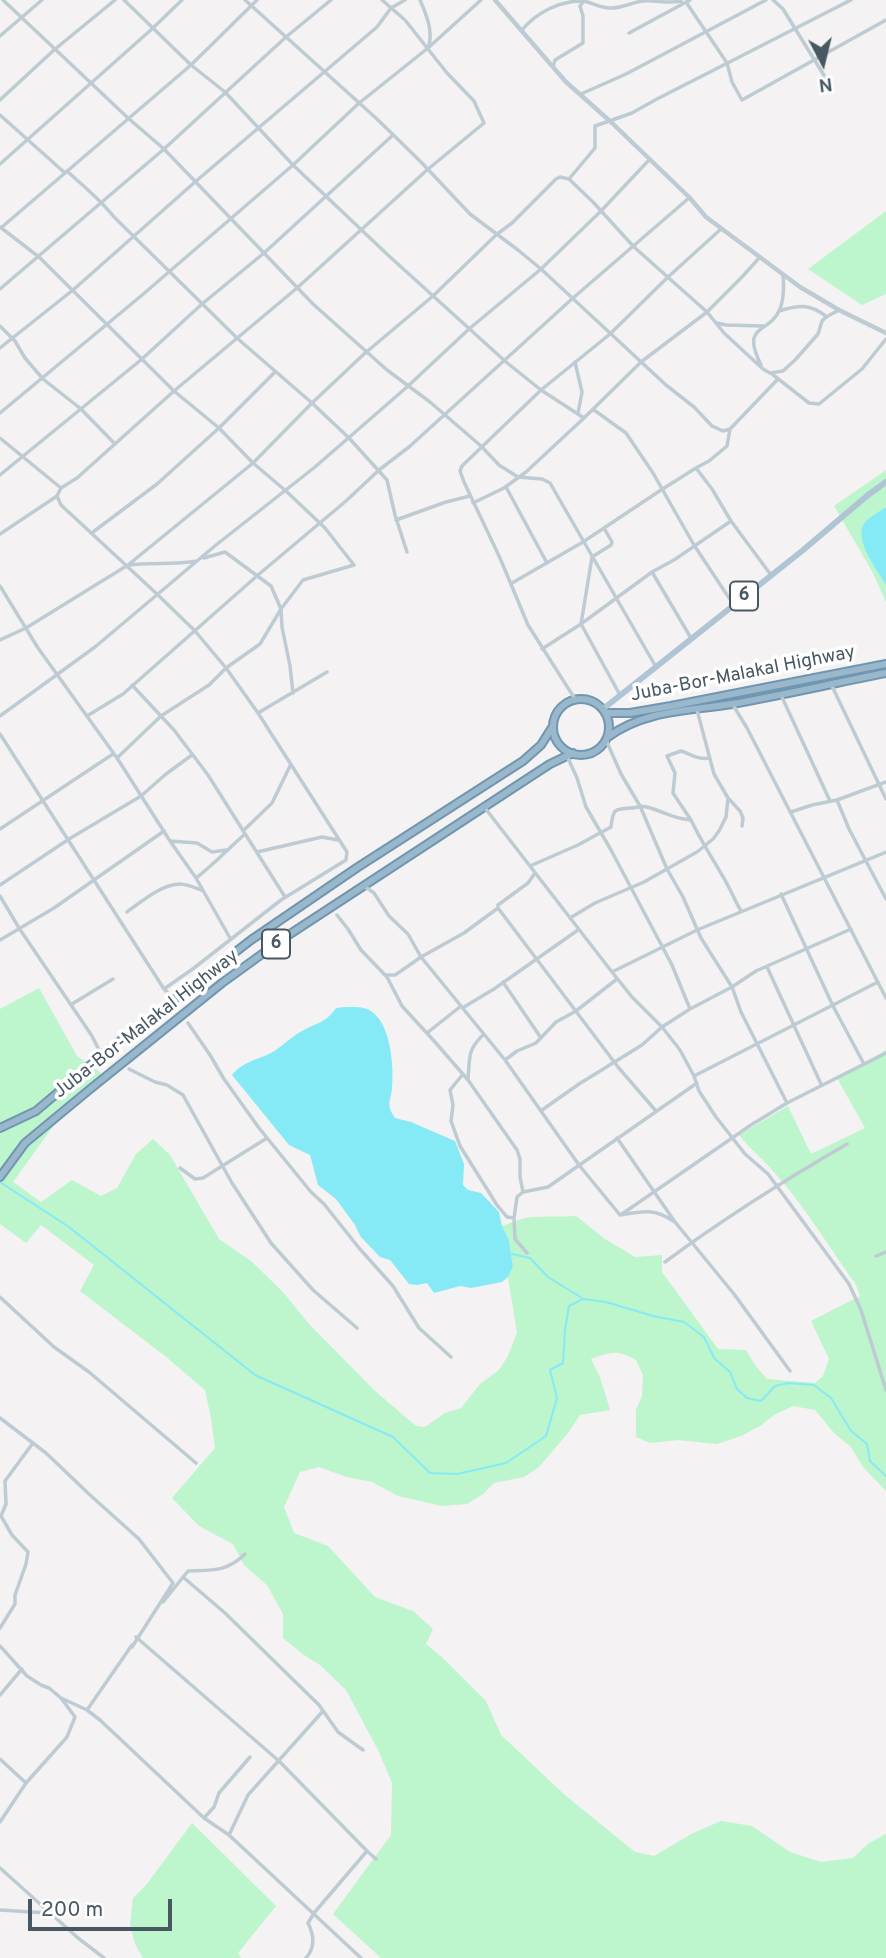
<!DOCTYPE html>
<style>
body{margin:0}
#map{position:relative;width:886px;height:1958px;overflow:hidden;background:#f4f2f2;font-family:Overpass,sans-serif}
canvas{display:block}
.north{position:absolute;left:788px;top:28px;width:70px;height:70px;-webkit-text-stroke:5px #fff;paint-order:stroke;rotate:173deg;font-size:19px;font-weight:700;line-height:28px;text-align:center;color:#475862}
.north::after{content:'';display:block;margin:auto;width:24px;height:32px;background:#475862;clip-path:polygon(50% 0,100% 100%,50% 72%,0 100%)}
.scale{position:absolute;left:28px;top:1899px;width:144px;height:32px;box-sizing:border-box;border:4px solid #475862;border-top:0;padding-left:9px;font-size:21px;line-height:24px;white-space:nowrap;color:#475862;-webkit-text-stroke:5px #fff;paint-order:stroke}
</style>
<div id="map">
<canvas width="886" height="1958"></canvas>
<div class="north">N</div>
<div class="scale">200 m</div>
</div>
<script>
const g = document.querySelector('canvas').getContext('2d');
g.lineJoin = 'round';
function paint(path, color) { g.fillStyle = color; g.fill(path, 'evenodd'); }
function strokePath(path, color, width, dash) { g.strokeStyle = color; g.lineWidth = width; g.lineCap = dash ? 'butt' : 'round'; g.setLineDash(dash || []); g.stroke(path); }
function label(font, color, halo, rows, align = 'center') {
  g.font = font + ' Overpass,sans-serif'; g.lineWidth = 7; g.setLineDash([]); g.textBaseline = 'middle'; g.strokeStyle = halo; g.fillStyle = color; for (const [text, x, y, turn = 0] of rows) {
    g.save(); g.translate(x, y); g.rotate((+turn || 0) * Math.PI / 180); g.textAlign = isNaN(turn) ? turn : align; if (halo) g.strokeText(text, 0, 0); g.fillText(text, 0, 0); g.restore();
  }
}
paint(new Path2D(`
 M886,211V294L862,305L808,269Z
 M886,470V507L880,511L870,559L886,585V602L872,571L834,506Z
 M39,988L77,1056L108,1078L54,1125L13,1182L41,1202L72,1180L101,1196L117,1188L136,1154L153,1139L170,1155L219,1239L251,1261L282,1291L309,1324L375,1391L416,1426L425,1427L445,1413L461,1408L480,1384L499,1370L508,1356L517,1333L508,1277L513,1267L509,1240L502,1226C513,1222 524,1217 535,1217C549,1216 562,1217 576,1216L605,1239L635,1257L662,1255V1272L718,1349L746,1350L755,1365L767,1379L815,1383L823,1376L829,1359L811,1321L860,1296L856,1285C829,1247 804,1205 773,1171C762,1158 749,1148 739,1135L788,1106L811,1154L865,1128L837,1078L886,1050V1491L863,1467L851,1447L835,1434L815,1410L793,1406L774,1415L760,1426L741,1436L717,1444L678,1440L650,1443L636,1437V1410L642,1396L643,1375L636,1360C617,1350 612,1351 591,1359L600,1377L610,1410L580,1415L568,1433L539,1467L524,1477L494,1483L483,1494L467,1504L442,1506L398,1496L372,1482L347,1477L319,1467L300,1472L284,1507L294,1533L328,1546L375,1597L413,1611L433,1629L426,1644L445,1660L486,1701L501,1735L566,1796L635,1852L654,1856L693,1833L721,1821L752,1826L790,1852L821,1862L853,1858L869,1843L886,1834V1958H381L333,1914L391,1835L392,1783L379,1752L346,1690L320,1665L304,1655L283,1638V1614L267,1585L244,1565L233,1544L199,1526L172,1498L215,1448L211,1418L205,1390L165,1356L80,1291L94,1265L41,1225L26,1243L0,1224V1009Z
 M192,1823L276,1906L238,1953L241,1958H143L135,1944L130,1925L133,1898L147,1884Z`), '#bdf5cd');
paint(new Path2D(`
 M886,507V585C877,570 850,535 867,520C873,515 880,511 886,507Z
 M345,1007C353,1007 364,1006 371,1011C391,1024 394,1066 392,1088C391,1102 385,1103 395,1118L411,1122L455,1141L464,1164L463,1185L468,1190L481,1193L499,1212L502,1226L509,1240L513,1267L508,1277L502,1282L471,1288L460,1286L434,1293L427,1283L417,1285L409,1284L390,1260L380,1257L360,1236L355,1225L336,1199L318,1185L310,1155L289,1145L232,1075C242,1062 257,1060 271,1053C283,1046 293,1035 304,1030C319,1022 325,1023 336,1008Z`), '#86eaf6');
strokePath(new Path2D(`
 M0,1182L69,1227L255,1375L393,1437L430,1473L457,1474L506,1463L546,1436L557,1398L550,1370L563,1363L565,1330L569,1306L583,1299L606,1302L653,1316L684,1322L704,1337L714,1358L730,1372L737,1389L747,1398L761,1401L775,1386L788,1383L814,1385L831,1398L851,1431L867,1444L870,1461L886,1476
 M512,1254L530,1258L548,1277L582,1298`), '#86eaf6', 2);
const trunk = new Path2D(`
 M553 727a28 28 0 1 1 56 0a28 28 0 1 1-56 0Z
 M605,713H630L671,706L886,664
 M608,737C644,710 689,711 732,704C783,695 835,683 886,673
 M0,1128L36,1111L102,1055L251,940L358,867L523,761L541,745L553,726
 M0,1177L25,1143L89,1090L222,983L287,936L530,777L550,764L573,753`);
strokePath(trunk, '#7096b1', 10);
strokePath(new Path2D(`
 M3,0L128,118L164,149L313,304L387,370L430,402L481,446L499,465L518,477L542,479L550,483L656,667
 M124,0L191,65L225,92L293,165L389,256L506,362L541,390L584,418L526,472L504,488L473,503
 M245,0L377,119L421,162L470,214L518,250L541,269L666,385L694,407L712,426L723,431L730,429L778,379
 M420,0C426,14 433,30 429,45
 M773,0L783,9L825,77
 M686,2L727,63L732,82L742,100L886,20
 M522,30C536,13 560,0 584,1C593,3 600,8 610,8C621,9 632,2 643,1C656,0 668,4 681,1L680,0
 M629,33L690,0
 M0,36L42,0
 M553,67L555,60L583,43V16L580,6L583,2
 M581,94L626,74L766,0
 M0,100L54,50L115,0
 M0,115L65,173
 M0,164L153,28L182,0
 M67,171C83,186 100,199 114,217L238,339L312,403L364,354L433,296L496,235L512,223L556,179L560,177L569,179L593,202L634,247L707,312L724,333L763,369L770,373L783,371L796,359L818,334L822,321L826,317L839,310
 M569,179L595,148V126L632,113L657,99L851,0
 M0,227L39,257L174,391L219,428L253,463L286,491L325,528L354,565L303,580L281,609L260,644L226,668L209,685L161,716L117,758
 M2,227L191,65L257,0
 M0,289L164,149L286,37L331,0
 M779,311C798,305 810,303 827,317
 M717,323L726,325L763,326
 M0,326L15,341L25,358L43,379L81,409L115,444
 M0,348L73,290L195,182L377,27L391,8L405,0
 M575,362L582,392L578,413
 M761,365C740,323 769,335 780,309C784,298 784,286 783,275
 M772,374L809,403L819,404L862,369L886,339
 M594,410L626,433L653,473L694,545L729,598
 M0,413L141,296L293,165L358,104L428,48L481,0
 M584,418L641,362L707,312L742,277L760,257
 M0,438L61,488
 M696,468L709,461L727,446L730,429
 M0,475L142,359L202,304L264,253L393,135
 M506,487L547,563
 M57,496L61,505L158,595L195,631L226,668L258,713L347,852L346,860L281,900L194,968L164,989
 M396,520L446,502L470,496
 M604,528L612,542L611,545L592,557L581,624L620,695
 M93,532L157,484L219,428L275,372
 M0,534L57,496L61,488L77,478L174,391L297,288L427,170L484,123L474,101L447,73L405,20L382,0
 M204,558L225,552L271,586L281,609L282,627L290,666L293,693
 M128,565C151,562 174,565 197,561
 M652,572L691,638
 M512,583L583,542L661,490L696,468L712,489L731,521L771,575
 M0,586L38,648L117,758L170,841L196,878L230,938
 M0,640L26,628L128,565L253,463L312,403L349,438L387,480L395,515L407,552
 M542,649L581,624L652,572L674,560L731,521
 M831,684L886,799
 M132,685L174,730L208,775L285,897
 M781,695L830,801
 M575,699L528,625L500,558L464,482L460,471L462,466L541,390L610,334L668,277L721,229
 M733,705L747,728L886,998
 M697,710L714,774L728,798L740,811L743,818L742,826
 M258,713L327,672
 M0,716L95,647L216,545L315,467L407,387L469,329L541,269L601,211L649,160
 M87,716L123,694L258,575L346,501L379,470L409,447L573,298L689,198
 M0,734L164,989L174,999
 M606,740L621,774L640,806L667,869L683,897L701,938L732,987L741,1012L787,1103
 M567,756L577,778L586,807L611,850L672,965L690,1009
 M837,800L849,829L886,899
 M485,808L612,972L632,997L662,1027L680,1050L694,1076L699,1091L716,1117L745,1154L768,1174L849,1284L861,1310L886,1390
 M791,812L812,805L837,800L886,782
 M691,820L673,793L675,773L667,756L681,751C691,754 697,760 709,758
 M0,829L113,754
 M243,831L272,803L291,764
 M170,841L197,843L212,852L226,850
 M257,852L322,837L338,840
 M530,866L578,845L611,827C613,809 614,809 631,808C636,808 641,805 647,807C663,811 672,819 691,820C700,839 711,856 722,875C729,886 734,899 741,911
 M535,873L528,883L498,905V908L618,1067L656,1111
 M196,878C213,865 228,849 245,834
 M0,885L69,839L141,796L166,774L192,755
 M364,886L374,893L389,916L408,934L421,957L505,1060L579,1165L620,1215C643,1211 654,1208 675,1222
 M781,894L833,1006L864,1064
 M0,896L19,928L92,1036L101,1054
 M127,912C141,902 160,885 179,884C187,884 194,887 201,890
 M337,915L348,929L361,950L387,977L402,1006L435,1042L468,1080L517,1150L520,1159V1177L523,1192
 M570,918L595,903L644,882L697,852L713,839L719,831L726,817L728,798
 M0,940L54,908L164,831
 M767,967L821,1084
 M612,972L697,930L886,852
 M386,975H395L401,971L421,957L464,933L498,908
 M503,982L541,1038
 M72,1004L113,979
 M464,1007L494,989L578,930
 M188,1023L210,1055L224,1079L259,1128L311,1192L324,1204L359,1248L393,1286L419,1328L451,1357
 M427,1033L461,1006
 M505,1060L517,1051L536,1043L556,1022L576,1011L617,979
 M129,1069L155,1082L167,1085L183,1095L232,1183L271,1243L313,1290L357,1328
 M463,1074L450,1090L453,1105L451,1121L460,1146L497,1205L507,1217L514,1218
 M694,1076L878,982
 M468,1079C470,1057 467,1050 484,1034
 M542,1110L579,1084L642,1045L662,1027L690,1009L732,987L756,971L851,929
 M617,1138L675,1222L734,1294L790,1371
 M180,1168L195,1179L203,1178L267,1138
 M622,1214L751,1125L787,1103L886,1053
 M527,1253L515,1239L514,1218L517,1197L523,1192L548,1187L697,1083
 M876,1256L886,1252
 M665,1262C723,1219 785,1180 847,1144
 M0,1297L54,1347L89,1372L196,1463
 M0,1418L46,1453L90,1495L139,1539L173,1583L132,1647
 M183,1577L225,1613L319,1705L338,1732L363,1750
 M163,1602L188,1571C212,1570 227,1572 245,1554
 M0,1628L15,1604V1595L26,1564L28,1552L12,1535L1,1516L6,1504L5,1481L33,1443
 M136,1637L279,1761L367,1851L314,1913L308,1923C314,1935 316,1947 306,1958
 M0,1646L27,1676L41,1685L49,1688L61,1698L75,1717L67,1737L26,1783L0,1822
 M0,1695L22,1669
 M61,1698L87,1710L132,1645
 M87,1710L100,1720L204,1818L229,1835L361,1958
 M0,1759L26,1783
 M204,1818L214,1807L219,1793L250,1757
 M229,1835L248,1795L323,1711
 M367,1851L376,1859
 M0,1868L78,1938L104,1958
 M0,1910L48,1913`), '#becbd2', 3.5);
strokePath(new Path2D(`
 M495,0L566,82L611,122L689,197L706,217L800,287L839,310L886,333`), '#becbd2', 4.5);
strokePath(new Path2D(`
 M603,709L802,551L868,495L886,482`), '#afc5d3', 6);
strokePath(trunk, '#9ab8cc', 6);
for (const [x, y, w] of [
 [744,596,28],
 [276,944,28]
]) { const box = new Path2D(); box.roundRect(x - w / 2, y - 14.5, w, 29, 5); g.fillStyle = '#fff'; g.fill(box); strokePath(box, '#475862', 2); }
label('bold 18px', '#475862', null, [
 ["6",744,596],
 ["6",276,944]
]);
label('19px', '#475862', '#fff', [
 ["Juba-Bor-Malakal Highway",743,675,-11],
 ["Juba-Bor-Malakal Highway",147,1025,-38]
]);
</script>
